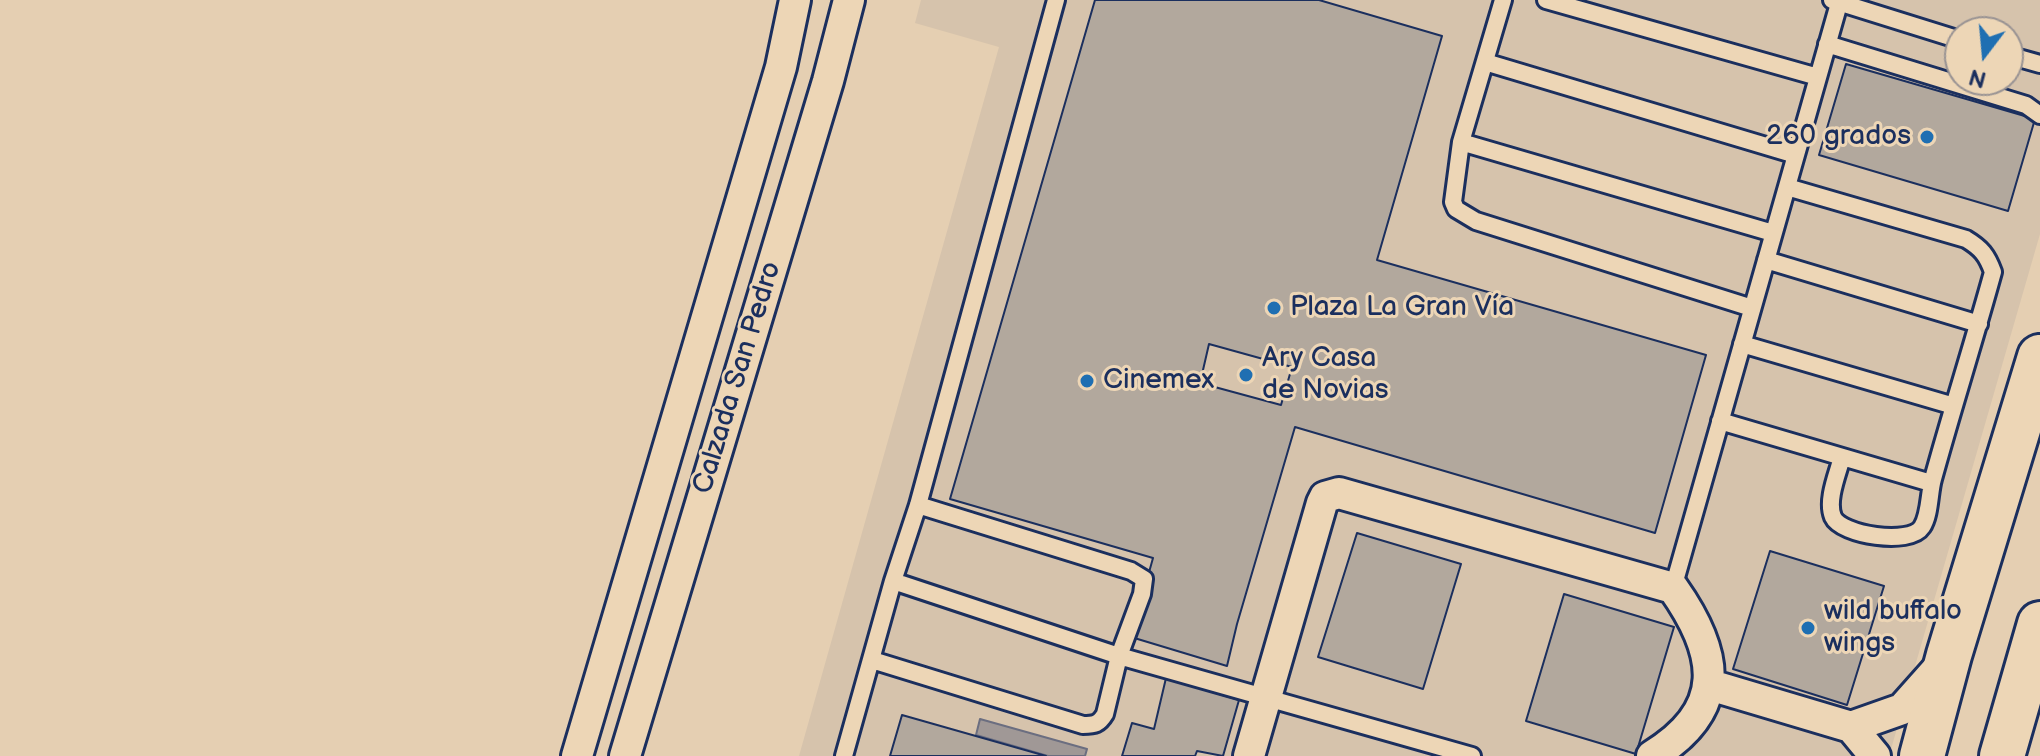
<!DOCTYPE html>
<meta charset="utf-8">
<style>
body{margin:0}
#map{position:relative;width:2040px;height:756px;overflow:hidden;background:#e5cfb2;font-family:"Balsamiq Sans",sans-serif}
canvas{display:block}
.north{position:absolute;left:1944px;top:16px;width:80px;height:80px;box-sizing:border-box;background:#edd6b6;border:2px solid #999393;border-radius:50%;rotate:196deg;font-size:22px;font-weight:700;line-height:32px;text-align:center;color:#1b2f5e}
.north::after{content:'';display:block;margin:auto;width:28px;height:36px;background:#1f6fb2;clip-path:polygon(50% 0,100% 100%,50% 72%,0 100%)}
</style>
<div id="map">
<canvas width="2040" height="756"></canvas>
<div class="north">N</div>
</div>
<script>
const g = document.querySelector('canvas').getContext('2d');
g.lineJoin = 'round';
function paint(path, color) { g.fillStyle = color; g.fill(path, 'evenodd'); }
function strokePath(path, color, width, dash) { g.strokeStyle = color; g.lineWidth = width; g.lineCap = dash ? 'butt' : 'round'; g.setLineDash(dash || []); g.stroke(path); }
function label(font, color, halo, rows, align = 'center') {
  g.font = font + ' "Balsamiq Sans",sans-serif'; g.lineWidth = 6; g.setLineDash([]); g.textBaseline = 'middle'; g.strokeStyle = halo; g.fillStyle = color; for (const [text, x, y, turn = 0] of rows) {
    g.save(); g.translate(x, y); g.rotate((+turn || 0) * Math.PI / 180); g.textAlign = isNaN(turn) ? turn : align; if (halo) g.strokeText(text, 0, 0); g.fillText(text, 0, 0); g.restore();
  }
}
paint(new Path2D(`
 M921,0H2040V234L1889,756H799L999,47L915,23ZM1960,32H2008V80H1960Z`), '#d6c3ac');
const water = new Path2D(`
 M980,719L1087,749L1085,756H1048L976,735Z`);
paint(water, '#a09896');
strokePath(water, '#6b6e80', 2);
const building = new Path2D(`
 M1095,0H1319L1442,36L1377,260L1706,355L1655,533L1295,427L1237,624L1227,666L1131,637L1153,558L950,499Z
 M1846,64L2035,119L2008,211L1819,155Z
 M1209,344L1292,367L1281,405L1200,383Z
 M1357,533L1461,564L1423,689L1318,657Z
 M1770,551L1884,586L1847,705L1733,669Z
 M1564,594L1674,627L1636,754L1526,721Z
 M1166,678L1239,700L1223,756L1197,751L1195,756H1122L1132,723L1154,729Z
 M902,715L1046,756H890Z`);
paint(building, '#b2a89d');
strokePath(building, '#1b2f5e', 2);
const service = new Path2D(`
 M1503,0L1461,142L1453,202L1456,209L1476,221L1752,308
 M1546,0L1818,77
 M1832,0L1960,40
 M1827,44L2026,105L2040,115
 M2008,55L2040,64
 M1485,62L1796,155
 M1461,142L1773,233
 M1787,187L1966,239C1981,248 1987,255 1993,272C1974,341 1952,410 1933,479C1929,493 1930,515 1922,527C1910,546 1841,535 1833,517C1826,500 1838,473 1842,457
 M1766,260L1979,324
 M1742,344L1954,406
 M1720,421L1931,483
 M893,581L1119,656L1472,756
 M1673,588L1840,0
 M872,660L1083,725C1095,725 1099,724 1105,714L1119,656L1142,594L1144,579L1131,571L918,505
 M844,756L893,581L918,505L1056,0`);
const minor = new Path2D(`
 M1710,685L1851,727L1875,756
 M1851,727L1902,709L1942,664
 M577,756L781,67L795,0
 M625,756L828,81L849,0
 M1249,756L1322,503L1325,497L1339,493L1673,588C1719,653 1729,709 1652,756`);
const primary = new Path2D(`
 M1922,756L1949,655L2040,357
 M2002,756L2040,624`);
strokePath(service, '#1b2f5e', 22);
strokePath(minor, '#1b2f5e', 36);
strokePath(primary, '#1b2f5e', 50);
strokePath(service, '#edd6b6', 16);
strokePath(minor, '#edd6b6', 30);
strokePath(primary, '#edd6b6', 44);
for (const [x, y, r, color] of [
 [1927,137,8,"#1f6fb2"],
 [1274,308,8,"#1f6fb2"],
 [1246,375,8,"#1f6fb2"],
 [1087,381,8,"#1f6fb2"],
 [1808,628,8,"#1f6fb2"]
]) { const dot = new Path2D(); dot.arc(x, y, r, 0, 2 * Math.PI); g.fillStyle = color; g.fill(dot); strokePath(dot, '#edd6b6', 3); }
label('28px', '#1b2f5e', '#edd6b6', [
 ["260 grados",1911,137,"right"],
 ["Plaza La Gran Vía",1290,308],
 ["Ary Casa",1262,359],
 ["de Novias",1262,391],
 ["Cinemex",1103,381],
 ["wild buffalo",1824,612],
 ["wings",1824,644]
], 'left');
label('28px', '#1b2f5e', '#edd6b6', [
 ["Calzada San Pedro",738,378,-73]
]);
</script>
